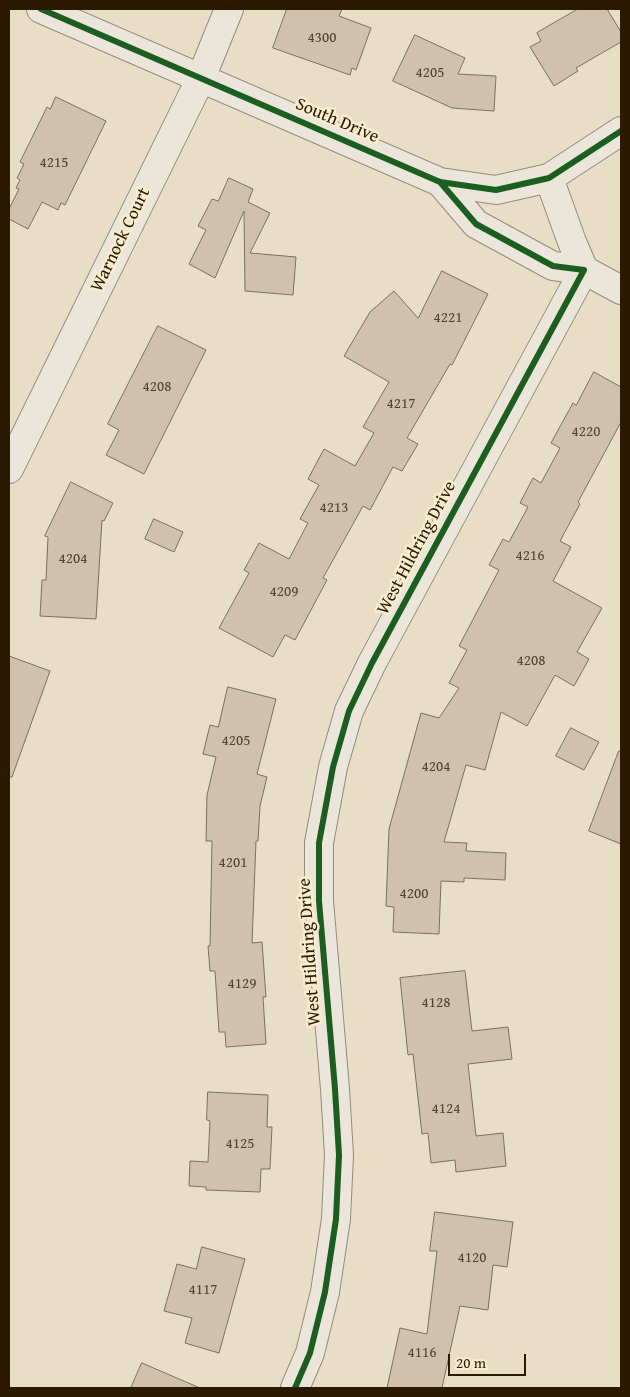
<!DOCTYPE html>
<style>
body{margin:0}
#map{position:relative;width:630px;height:1397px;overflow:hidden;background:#e7dec5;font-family:"Gentium Book Plus",serif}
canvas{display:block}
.frame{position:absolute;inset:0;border:10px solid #2b1902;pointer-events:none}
.scale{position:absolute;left:448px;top:1354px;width:78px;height:22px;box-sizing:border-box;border:2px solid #2b1902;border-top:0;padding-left:6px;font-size:15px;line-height:18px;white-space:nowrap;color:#2b1902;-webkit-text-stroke:4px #f9edd0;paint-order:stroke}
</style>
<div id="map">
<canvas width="630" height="1397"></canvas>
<div class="frame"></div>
<div class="scale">20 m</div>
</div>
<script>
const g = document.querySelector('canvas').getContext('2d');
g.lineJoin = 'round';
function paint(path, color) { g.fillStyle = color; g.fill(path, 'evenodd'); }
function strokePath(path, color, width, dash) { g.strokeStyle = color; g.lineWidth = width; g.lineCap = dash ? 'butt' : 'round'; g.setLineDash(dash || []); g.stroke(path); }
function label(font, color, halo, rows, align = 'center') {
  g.font = font + ' "Gentium Book Plus",serif'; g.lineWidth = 5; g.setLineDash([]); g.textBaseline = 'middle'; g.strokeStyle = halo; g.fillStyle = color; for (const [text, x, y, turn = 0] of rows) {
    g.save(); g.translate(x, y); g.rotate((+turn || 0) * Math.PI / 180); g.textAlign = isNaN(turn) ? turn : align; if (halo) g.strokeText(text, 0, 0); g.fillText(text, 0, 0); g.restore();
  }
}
const building = new Path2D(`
 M287,9H342L339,16L371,28L356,70L352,68L350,75L273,48Z
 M578,9H607L621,32V42L576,68L578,71L554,86L530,47L541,41L537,33Z
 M415,35L465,58L458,74L496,76L494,111L452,108L393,81Z
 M56,97L106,121L65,205L61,203L58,210L42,202L28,229L9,219V209L19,189L16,188L20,180L17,178L24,164L20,162L47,107L50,109Z
 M229,178L253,189L248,202L270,213L250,253L296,257L293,295L245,291L244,211L215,278L189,264L206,230L198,226L212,199L218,201Z
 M442,271L488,294L452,365L450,364L407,438L418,444L402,471L393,467L370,510L363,506L323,578L327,580L295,640L285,635L273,657L219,628L249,573L244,570L259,543L289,559L308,523L300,519L319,485L308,479L324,449L355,466L374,433L363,427L389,382L344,356L370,312L394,291L418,318Z
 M158,326L206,350L144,474L106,455L119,430L108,424Z
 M594,372L621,387V422L578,502L580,504L560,541L571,547L553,581L602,608L577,652L589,659L574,686L555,675L527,726L501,712L485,770L466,765L444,842L467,843L466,851L506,853L505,880L464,878V882L441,881L439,934L393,932L394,907L386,906L389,829L421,713L439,718L459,688L449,683L467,650L459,646L499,570L489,565L503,539L509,542L528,507L520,503L533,478L541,483L560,448L551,443L573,403L576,405Z
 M71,482L113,503L104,521L102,520L96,619L40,616L42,580H46L48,537L45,536Z
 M154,519L183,532L174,552L145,539Z
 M9,656L50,671L12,777H9Z
 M228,687L276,699L257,774L267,777L260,806L258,841H256L252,943L262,942L266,997H263L266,1044L226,1047L225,1032H219L215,971H210L208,946H210L212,841H206L207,795L216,757L203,754L210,725L218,727Z
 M571,728L599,742L584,770L556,756Z
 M619,751H621V844L589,831Z
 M465,971L472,1031L508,1027L512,1059L468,1064L476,1136L503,1133L506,1166L456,1172L455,1160L431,1163L428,1133L422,1134L413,1054L408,1055L400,978Z
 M208,1092L268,1095L267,1127H272L270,1169H261L260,1192L206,1190V1187L189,1186L190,1161L208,1162L210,1121L207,1120Z
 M435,1212L513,1222L507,1267L493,1265L488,1310L460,1306L442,1388H387L400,1328L427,1334L437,1251H430Z
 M202,1247L245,1259L219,1353L185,1343L192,1318L164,1311L177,1264L196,1269Z
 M142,1363L200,1388H131Z`);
paint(building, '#d0c0ac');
strokePath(building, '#787161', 1);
const minor = new Path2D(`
 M41,9L440,182L496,190L549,178L621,131
 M549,178L572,242L584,270L621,290
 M9,469L201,78L229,9
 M295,1388L310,1353L325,1292L336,1219L339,1155L335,1089L319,901V843L333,767L349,711L372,663L584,270L553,266L476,224L440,182`);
strokePath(minor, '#938c7b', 30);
strokePath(minor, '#ebe6d9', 28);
strokePath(new Path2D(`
 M41,9L440,182L496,190L549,178L621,131
 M295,1388L310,1353L325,1292L336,1219L339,1155L335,1089L319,901V843L333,767L349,711L372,663L584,270L553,266L476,224L440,182`), '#1b5e20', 6);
label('15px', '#54432c', null, [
 ["4300",322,38],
 ["4205",430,73],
 ["4215",54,163],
 ["4221",448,318],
 ["4208",157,387],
 ["4217",401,404],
 ["4220",586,432],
 ["4213",334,508],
 ["4216",530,556],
 ["4204",73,559],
 ["4209",284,592],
 ["4208",531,661],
 ["4205",236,741],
 ["4204",436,767],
 ["4201",233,863],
 ["4200",414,894],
 ["4129",242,984],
 ["4128",436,1003],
 ["4124",446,1109],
 ["4125",240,1144],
 ["4120",472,1258],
 ["4117",203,1290],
 ["4116",422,1353]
]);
label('18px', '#2b1902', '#f9edd0', [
 ["South Drive",337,121,23],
 ["Warnock Court",121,240,-64],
 ["West Hildring Drive",417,548,-62],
 ["West Hildring Drive",310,952,-94]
]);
</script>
